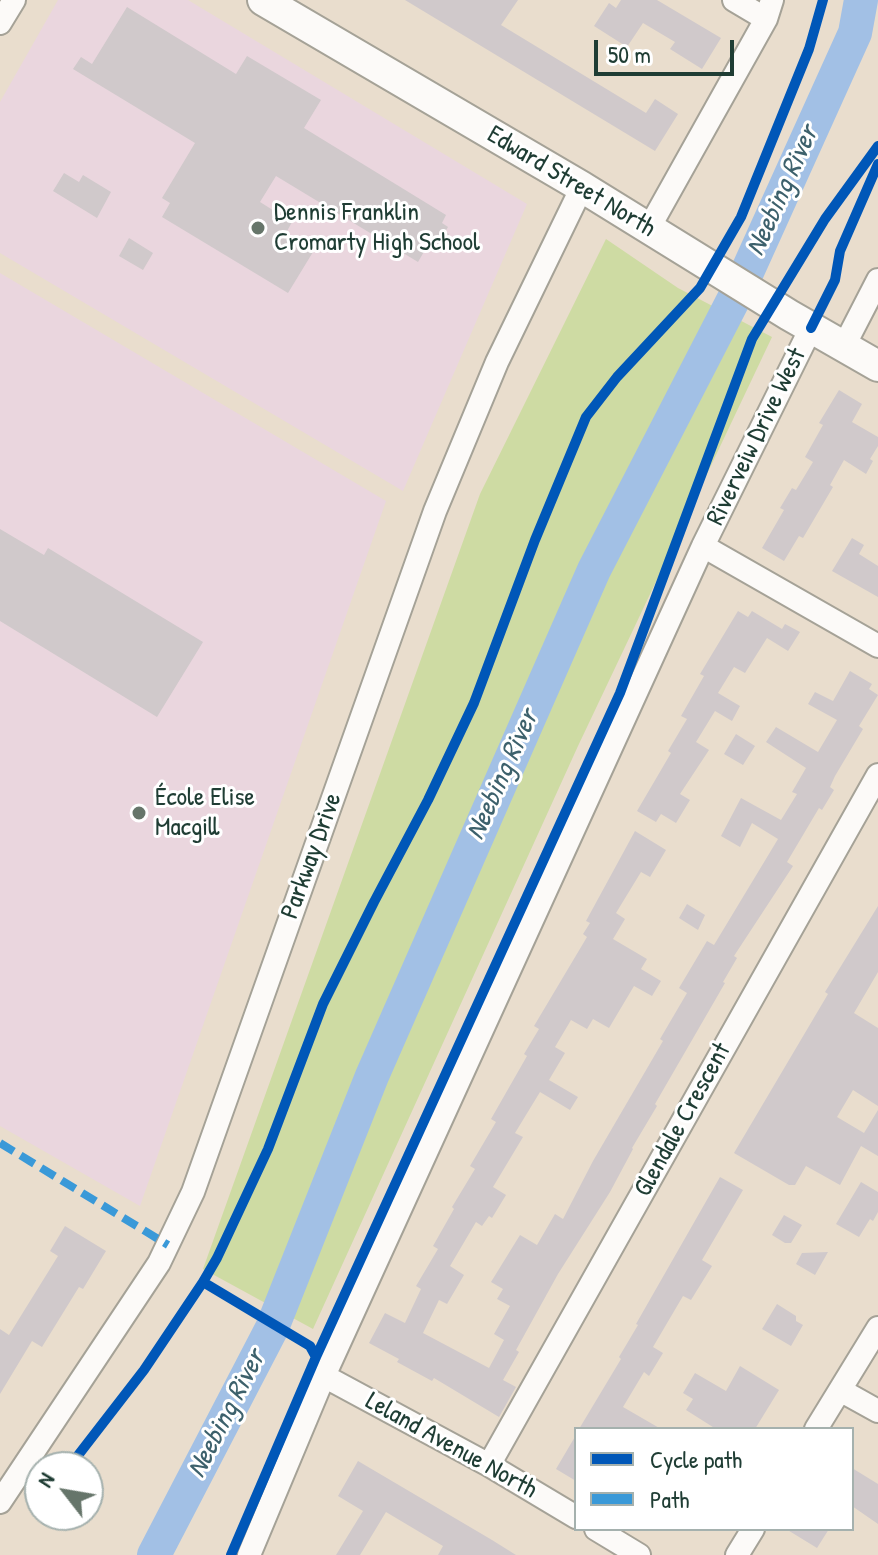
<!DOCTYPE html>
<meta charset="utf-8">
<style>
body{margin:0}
#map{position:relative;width:878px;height:1555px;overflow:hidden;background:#e9ddcd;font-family:"Patrick Hand",sans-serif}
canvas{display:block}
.legend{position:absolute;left:574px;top:1427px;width:280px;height:104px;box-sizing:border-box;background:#fff;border:2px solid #a5b1ae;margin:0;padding:10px 14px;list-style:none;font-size:24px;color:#1f3d34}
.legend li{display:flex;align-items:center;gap:16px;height:40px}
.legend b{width:40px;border:2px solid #a5b1ae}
.north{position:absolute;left:24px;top:1451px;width:80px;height:80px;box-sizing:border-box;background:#fff;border:2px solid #a5b1ae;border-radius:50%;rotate:301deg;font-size:22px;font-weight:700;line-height:32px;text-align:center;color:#1f3d34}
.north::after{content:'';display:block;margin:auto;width:28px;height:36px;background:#66756a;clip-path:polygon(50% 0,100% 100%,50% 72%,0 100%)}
.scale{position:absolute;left:594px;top:40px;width:140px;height:36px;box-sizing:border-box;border:4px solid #1f3d34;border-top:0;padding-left:10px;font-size:24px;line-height:28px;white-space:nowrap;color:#1f3d34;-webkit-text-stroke:6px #fff;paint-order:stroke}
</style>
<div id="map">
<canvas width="878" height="1555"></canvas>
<ul class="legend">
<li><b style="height:10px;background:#0057b8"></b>Cycle path</li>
<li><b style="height:10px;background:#3a99d8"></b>Path</li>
</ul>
<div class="north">N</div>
<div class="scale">50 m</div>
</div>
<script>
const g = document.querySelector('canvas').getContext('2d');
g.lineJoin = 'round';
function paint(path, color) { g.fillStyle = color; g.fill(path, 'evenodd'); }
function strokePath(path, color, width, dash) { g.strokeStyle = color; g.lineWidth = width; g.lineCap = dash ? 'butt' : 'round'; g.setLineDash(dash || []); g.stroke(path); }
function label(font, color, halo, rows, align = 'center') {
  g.font = font + ' "Patrick Hand",sans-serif'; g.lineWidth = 6; g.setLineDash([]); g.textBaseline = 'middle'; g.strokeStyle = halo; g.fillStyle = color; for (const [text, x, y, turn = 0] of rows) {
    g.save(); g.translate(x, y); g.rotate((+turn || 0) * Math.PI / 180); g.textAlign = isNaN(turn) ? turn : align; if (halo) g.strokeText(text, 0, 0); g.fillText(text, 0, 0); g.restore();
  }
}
paint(new Path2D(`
 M58,0H188L527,204L403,491L0,253V102Z
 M0,273L386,501L140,1206L0,1126Z`), '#ead6de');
paint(new Path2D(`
 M606,239L678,288L772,337L578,746L313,1329L203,1269L480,494Z`), '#cedba3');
strokePath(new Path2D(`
 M154,1555L272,1328L372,1076L594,570L743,281L855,33L861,0`), '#a2c0e5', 34);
paint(new Path2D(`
 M405,0H518L501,25L646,113L655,99L678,114L655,151Z
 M621,0H657L721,38L702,69L670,49L675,42L643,23L627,47L594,26L609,3L616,8Z
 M127,7L236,74L247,56L321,100L304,128L446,215L442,223L448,227L445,232L449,234L439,250L429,243L418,262L276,176L260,202L292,222L285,235L313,252L288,293L162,217L170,203L162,198L195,143L73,69L81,57L92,64Z
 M64,173L79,182L83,175L111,192L97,218L53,191Z
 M129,238L153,253L143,270L119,256Z
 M839,390L862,404L852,422L878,437V446L870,459L873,461L866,474L844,460L830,485L833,487L803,538L799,536L784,561L762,548L784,510L780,508L792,488L796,490L813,462L805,457L823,425L819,423Z
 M0,529L44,555L48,548L203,642L157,717L0,621Z
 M852,538L864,545L859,554L878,566V597L832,571Z
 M738,611L748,617L752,611L782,629L785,624L800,632L788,651L767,638L745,673L734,667L718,693L740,706L732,721L715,711L696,742L709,750L680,794L690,800L676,823L661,814L656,822L637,811L671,753L668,751L687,719L681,716L704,676L700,674Z
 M850,671L872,684L869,689L878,695L859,726L863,729L835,776L830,787L834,790L822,810L819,808L787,862L793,866L734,956L737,958L723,982L725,983L655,1104L657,1106L632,1148L633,1149L610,1192L558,1274L516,1350L519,1352L503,1380L516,1387L499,1417L434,1378L432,1381L397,1362L399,1359L369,1343L385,1313L405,1323L421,1289L416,1286L438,1249L433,1246L454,1209L452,1207L475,1169L470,1166L496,1122L491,1119L527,1056L524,1054L539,1029L534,1026L587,937L583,934L590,923L586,921L635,831L666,850L650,877L641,872L616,913L625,919L613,939L647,959L641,969L661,981L652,996L634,986L609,1028L593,1019L587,1029L571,1020L555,1047L565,1053L549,1080L578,1097L570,1110L540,1092L515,1133L523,1137L493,1187L506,1195L492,1218L489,1216L482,1226L476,1222L450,1266L464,1275L447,1304L439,1300L423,1333L489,1368L504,1340L494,1334L510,1306L497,1299L503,1289L491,1282L520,1235L537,1245L555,1214L563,1219L593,1161L663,1041L660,1039L687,993L679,988L707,941L714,945L778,839L752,823L740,847L721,836L741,798L781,820L797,794L792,792L806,768L766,742L776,727L818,752L837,720L808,704L815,692L833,701Z
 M736,734L755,746L743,765L724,754Z
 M687,904L705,915L698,930L679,918Z
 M878,906V972L854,1013L878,1028V1106L853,1090L837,1117L864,1133L878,1110V1156L861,1146L840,1185L806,1166L795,1185H789L734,1153L828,994L825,992Z
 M720,1177L743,1190L702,1260L712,1266L691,1300L683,1296L653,1347L663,1353L649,1376L644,1372L623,1407L661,1429H579L621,1359L619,1357L638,1325L636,1324Z
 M861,1182L878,1192V1212L873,1221L870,1219L859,1237L836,1224Z
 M784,1215L802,1225L791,1243H785L772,1235Z
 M65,1226L106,1251L83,1289L79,1287L42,1347L32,1341L0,1394V1329L9,1335L58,1256L50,1251Z
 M828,1252L815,1275L796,1264L802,1253Z
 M777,1304L796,1316V1321L803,1325L791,1346L762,1329Z
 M740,1366L779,1390L755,1429H716L686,1410L693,1399L683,1393L695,1373L726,1391Z
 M576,1435V1481L556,1469Z
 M358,1461L492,1540L516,1555H438L443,1546L386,1512L360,1555H336L363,1511L338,1496Z
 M852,1468L878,1484V1524L852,1506Z
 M786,1529H829L817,1548Z`), '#d0c9cb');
const minor = new Path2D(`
 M734,0L766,19
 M0,23L14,0
 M649,228L766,19L772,0
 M844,346L878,280
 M703,546L878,646
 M324,1376L489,1465L576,1517
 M840,1390L878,1411
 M816,1429L878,1328
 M489,1465L878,775
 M0,1502L159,1263L193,1192L435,511L497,362L582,187
 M596,1529L639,1555
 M249,1555L324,1376L703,546L811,328
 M737,1555L753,1529`);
const secondary = new Path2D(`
 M263,0L582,187L789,315L878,366`);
strokePath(minor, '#a5a297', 26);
strokePath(secondary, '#a5a297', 34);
strokePath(minor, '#fcfaf8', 22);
strokePath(secondary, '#fcfaf8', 30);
strokePath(new Path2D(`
 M0,1143L168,1245`), '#3a99d8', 8, [16, 8]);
strokePath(new Path2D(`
 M811,328L835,280L840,251L878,164
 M203,1282L310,1346L316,1357L231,1555
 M316,1357L620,693L752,339L825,219L878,146
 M69,1467L144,1370L203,1282L217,1258L268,1149L323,1004L374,902L428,800L474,703L535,540L586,417L617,377L700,288L741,217L809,49L823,0`), '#0057b8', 10);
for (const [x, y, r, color] of [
 [258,228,8,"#66756a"],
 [139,813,8,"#66756a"]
]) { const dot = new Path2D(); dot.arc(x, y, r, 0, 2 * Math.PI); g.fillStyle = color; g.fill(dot); strokePath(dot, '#fff', 3); }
label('26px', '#1f3d34', '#fff', [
 ["Edward Street North",571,182,31],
 ["Riverveiw Drive West",757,437,-64],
 ["Parkway Drive",312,856,-70],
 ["Glendale Crescent",683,1120,-61],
 ["Leland Avenue North",451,1446,29]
]);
label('26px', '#1f3d34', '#fff', [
 ["Dennis Franklin",274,213],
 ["Cromarty High School",274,243],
 ["École Elise",155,798],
 ["Macgill",155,828]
], 'left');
label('italic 28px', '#3d616c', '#fff', [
 ["Neebing River",783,191,-66],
 ["Neebing River",503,775,-66],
 ["Neebing River",227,1414,-63]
]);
</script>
